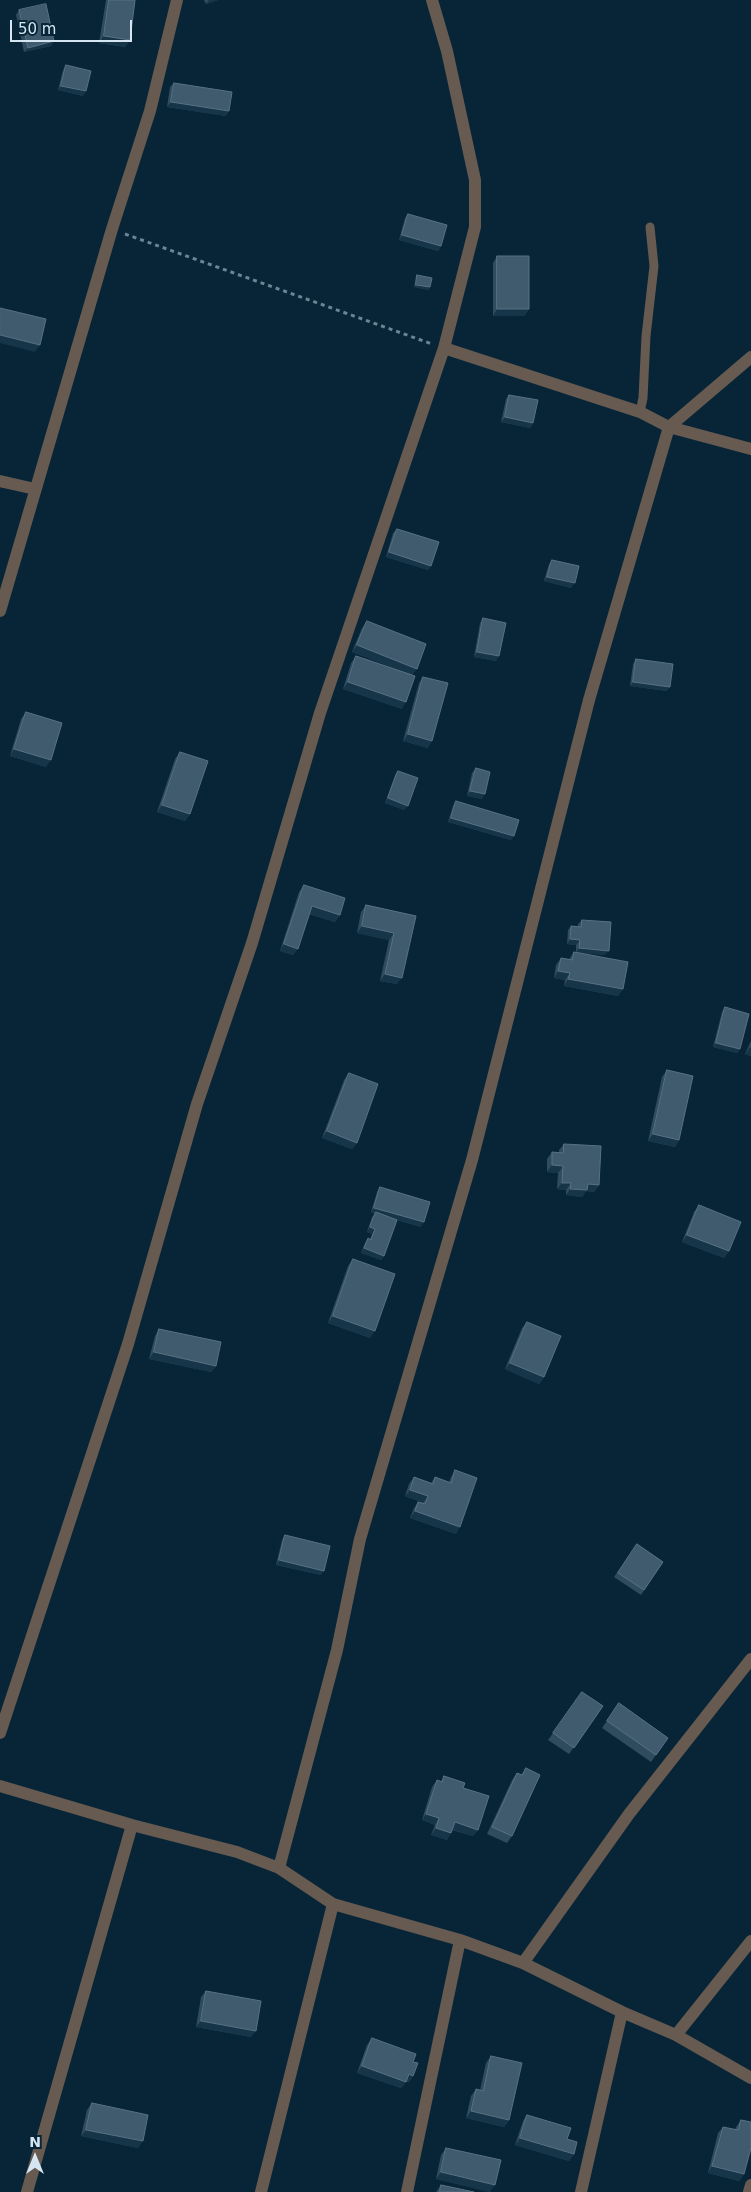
<!DOCTYPE html>
<style>
body{margin:0}
#map{position:relative;width:751px;height:2192px;overflow:hidden;background:#072537;font-family:"DejaVu Sans",sans-serif}
canvas{display:block}
.north{position:absolute;left:10px;top:2132px;width:50px;height:50px;-webkit-text-stroke:4px #072537;paint-order:stroke;rotate:0deg;font-size:14px;font-weight:700;line-height:20px;text-align:center;color:#d5e6f2}
.north::after{content:'';display:block;margin:auto;width:18px;height:22px;background:#d5e6f2;clip-path:polygon(50% 0,100% 100%,50% 72%,0 100%)}
.scale{position:absolute;left:10px;top:20px;width:122px;height:22px;box-sizing:border-box;border:2px solid #d5e6f2;border-top:0;padding-left:6px;font-size:15px;line-height:18px;white-space:nowrap;color:#d5e6f2;-webkit-text-stroke:4px #072537;paint-order:stroke}
</style>
<div id="map">
<canvas width="751" height="2192"></canvas>
<div class="north">N</div>
<div class="scale">50 m</div>
</div>
<script>
const g = document.querySelector('canvas').getContext('2d');
g.lineJoin = 'round';
function strokePath(path, color, width, dash) { g.strokeStyle = color; g.lineWidth = width; g.lineCap = dash ? 'butt' : 'round'; g.setLineDash(dash || []); g.stroke(path); }
function paint(path, color) { g.fillStyle = color; g.fill(path, 'evenodd'); }
strokePath(new Path2D(`
 M125,234L432,344`), '#6c8493', 3, [4, 4]);
strokePath(new Path2D(`
 M640,412L643,398L646,336L654,266L650,227`), '#675a51', 9);
strokePath(new Path2D(`
 M444,348L640,412L669,427L751,449
 M0,481L35,489
 M0,611L112,229L150,111L177,0
 M0,1733L128,1344L197,1104L252,943L320,713L444,348L475,227V180L447,51L432,0
 M0,1786L132,1825L237,1852L279,1868L333,1904L460,1940L523,1963L622,2012L676,2035L751,2078
 M279,1868L337,1650L360,1539L472,1160L589,700L669,427L751,357
 M523,1963L629,1814L751,1659
 M676,2035L751,1941
 M27,2192L132,1825
 M261,2192L333,1904
 M407,2192L460,1940
 M581,2192L622,2012
 M749,2192L751,2185`), '#675a51', 12);
paint(new Path2D(`
 M106,0H135L130,40L125,47L99,43Z
 M204,0H218L206,4Z
 M19,10L54,41L51,46L24,52L16,15Z
 M66,65L83,96L58,90L63,70Z
 M174,83L226,116L167,107L170,87Z
 M408,214L441,246L438,251L399,240L405,218Z
 M497,256L529,309L524,316H493V263Z
 M417,275L429,290L414,287L416,278Z
 M509,395L533,423L530,428L501,422L506,399Z
 M397,529L431,566L428,570L386,557L393,533Z
 M552,560L571,588L544,581L549,564Z
 M483,618L496,661L474,657L480,623Z
 M367,621L412,675L402,709L343,689L351,663L356,656L407,673L352,652L362,628Z
 M636,659L667,691L630,686L633,664Z
 M423,677L428,748L403,741L419,683Z
 M26,712L46,767L10,756L21,719Z
 M180,752L190,814L185,821L157,812L175,759Z
 M476,768L482,799L467,796L472,773Z
 M398,771L404,810L385,803L395,775Z
 M456,801L511,840L448,822L453,806Z
 M304,885L340,915L335,922L309,914L293,955L280,951L299,892Z
 M366,905L416,916L397,984L380,981L389,940L357,933L361,912Z
 M582,920L605,955L581,953L623,989L618,996L564,986L565,980L554,978L556,965L561,958L569,959L574,952H576V945L567,944L568,930L571,926H578V924Z
 M725,1007L740,1049L737,1053L713,1047L722,1012Z
 M751,1041V1056L745,1054Z
 M667,1070L679,1140L675,1147L648,1141L662,1077Z
 M349,1073L357,1143L352,1149L322,1138L344,1080Z
 M564,1144L599,1185L594,1192L586,1191L582,1197L566,1195V1190L557,1189L558,1173L547,1172V1159L552,1152L559,1153V1150Z
 M380,1187L421,1227L397,1220L384,1256L381,1260L361,1253L365,1243L368,1238L370,1239L372,1234L367,1232L372,1217L375,1214L371,1212L377,1192Z
 M699,1205L729,1251L724,1258L682,1242L694,1212Z
 M353,1259L370,1338L328,1323L348,1266Z
 M527,1322L544,1377L539,1384L505,1369L522,1328Z
 M159,1329L216,1366L211,1372L149,1359L155,1336Z
 M455,1470L456,1534L410,1518L414,1508L418,1502L423,1503L405,1496L409,1484L414,1477L431,1483L435,1477L449,1482L451,1477Z
 M285,1535L321,1575L276,1565L282,1540Z
 M637,1544L663,1562L641,1595L614,1577Z
 M582,1692L603,1706L569,1754L548,1740Z
 M619,1703L668,1738L651,1762L602,1728Z
 M526,1768L512,1836L507,1843L487,1834L512,1780L517,1773L521,1775Z
 M444,1776L463,1788L478,1830L473,1836L452,1830L447,1840L431,1835L435,1825L422,1820L432,1787L437,1780L441,1781Z
 M206,1991L251,2037L196,2027L201,1997Z
 M372,2038L413,2062V2076L409,2082H406L401,2088L357,2073L367,2045Z
 M491,2056L509,2120L504,2127L466,2118L471,2096L476,2089L480,2090L486,2063Z
 M92,2103L138,2148L81,2136L87,2110Z
 M527,2115L567,2139L574,2154L569,2161L515,2145L523,2121Z
 M741,2120L744,2174L739,2181L708,2173L718,2133L723,2127L735,2130L736,2127Z
 M446,2148L490,2192L436,2179L441,2155Z
 M441,2185L474,2192H436Z`), '#2f4b5e');
paint(new Path2D(`
 M209,0H218L206,4Z
 M104,36L130,40L125,47L99,43Z
 M54,41L51,46L24,52L28,48Z
 M61,86L86,91L83,96L58,90Z
 M171,102L229,111L226,116L167,107Z
 M402,235L441,246L438,251L399,240Z
 M416,285L430,287L429,290L414,287Z
 M497,309H529L524,316H493Z
 M0,335L40,345L35,352L0,343Z
 M505,417L533,423L530,428L501,422Z
 M389,552L431,566L428,570L386,557Z
 M547,577L575,583L571,588L544,581Z
 M357,645L417,669L412,675L352,652Z
 M477,652L499,656L496,661L474,657Z
 M348,682L406,702L402,709L343,689Z
 M633,682L670,687L667,691L630,686Z
 M408,734L432,741L428,748L403,741Z
 M14,749L51,760L46,767L10,756Z
 M470,791L485,794L482,799L467,796Z
 M388,798L408,806L404,810L385,803Z
 M162,805L190,814L185,821L157,812Z
 M451,818L514,836L511,840L448,822Z
 M312,906L340,915L335,922L307,913Z
 M362,926L394,933L389,940L357,933Z
 M570,939L580,940L576,945L567,944Z
 M284,944L298,949L293,955L280,951Z
 M579,948L609,951L605,955L576,953Z
 M558,971L570,973L565,980L554,978Z
 M385,974L402,978L397,984L380,981Z
 M568,979L623,989L618,996L564,986Z
 M716,1043L740,1049L737,1053L713,1047Z
 M750,1047L751,1048V1056L745,1054Z
 M327,1131L357,1143L352,1149L322,1138Z
 M653,1134L679,1140L675,1147L648,1141Z
 M552,1165L563,1166L558,1173L547,1172Z
 M562,1183H571L566,1190L557,1189Z
 M588,1184L599,1185L594,1192L586,1191L582,1197L566,1195L570,1189Z
 M374,1208L424,1222L421,1227L371,1212Z
 M370,1227L375,1229L372,1234L367,1232Z
 M687,1235L729,1251L724,1258L682,1242Z
 M364,1248L384,1256L381,1260L361,1253Z
 M333,1316L375,1331L370,1338L328,1323Z
 M154,1352L216,1366L211,1372L149,1359Z
 M510,1363L544,1377L539,1384L505,1369Z
 M410,1490L428,1496L423,1503L405,1496Z
 M415,1511L460,1527L456,1534L410,1518Z
 M279,1560L324,1571L321,1575L276,1565Z
 M426,1814L439,1818L435,1825L422,1820Z
 M455,1822L478,1830L473,1836L450,1829Z
 M436,1828L451,1833L447,1840L431,1835Z
 M201,2021L256,2031L251,2037L196,2027Z
 M362,2066L406,2082L401,2088L357,2073Z
 M409,2074L413,2076L409,2082L404,2081Z
 M471,2111L509,2120L504,2127L466,2118Z
 M86,2130L143,2141L138,2148L81,2136Z
 M520,2138L574,2154L569,2161L515,2145Z
 M712,2166L744,2174L739,2181L708,2173Z
 M441,2172L495,2185L490,2192L436,2179Z`), '#173548');
const building = new Path2D(`
 M109,0H135L130,40L104,36Z
 M46,4L54,41L28,48L19,10Z
 M66,65L91,71L86,91L61,86Z
 M174,83L232,92L229,111L171,102Z
 M408,214L447,225L441,246L402,235Z
 M497,256H529V309H497Z
 M417,275L432,278L430,287L416,285Z
 M0,308L46,319L40,345L0,335Z
 M509,395L538,400L533,423L505,417Z
 M397,529L439,542L431,566L389,552Z
 M552,560L579,566L575,583L547,577Z
 M483,618L506,623L499,656L477,652Z
 M367,621L426,644L417,669L357,645Z
 M356,656L415,676L406,702L348,682Z
 M636,659L673,664L670,687L633,682Z
 M423,677L448,683L432,741L408,734Z
 M26,712L62,723L51,760L14,749Z
 M180,752L208,761L190,814L162,805Z
 M476,768L490,772L485,794L470,791Z
 M398,771L418,778L408,806L388,798Z
 M456,801L519,820L514,836L451,818Z
 M304,885L345,898L340,915L312,906L298,949L284,944Z
 M366,905L416,916L402,978L385,974L394,933L362,926Z
 M582,920L611,922L609,951L579,948L580,940L570,939L571,926L581,927Z
 M574,952L628,962L623,989L568,979L570,973L558,971L561,958L572,960Z
 M725,1007L749,1014L740,1049L716,1043Z
 M667,1070L693,1076L679,1140L653,1134Z
 M349,1073L378,1084L357,1143L327,1131Z
 M564,1144L601,1146L599,1185L588,1184L587,1190L570,1189L571,1183H562L563,1166L552,1165V1152L563,1153Z
 M380,1187L430,1202L424,1222L374,1208Z
 M699,1205L741,1222L729,1251L687,1235Z
 M376,1212L397,1220L384,1256L364,1248L368,1238L371,1240L375,1229L370,1227Z
 M353,1259L395,1274L375,1331L333,1316Z
 M527,1322L561,1336L544,1377L510,1363Z
 M159,1329L221,1342L216,1366L154,1352Z
 M455,1470L477,1478L460,1527L415,1511L418,1502L425,1504L428,1496L410,1490L414,1477L433,1484L435,1477L451,1483Z
 M285,1535L330,1546L324,1571L279,1560Z
 M637,1544L663,1562L644,1590L618,1573Z
 M582,1692L603,1706L574,1748L553,1733Z
 M619,1703L668,1738L656,1755L607,1721Z
 M526,1768L540,1775L512,1836L492,1827L517,1773L522,1775Z
 M444,1776L465,1783L463,1788L489,1796L478,1830L455,1822L451,1833L436,1828L439,1818L426,1814L437,1780L442,1782Z
 M206,1991L261,2001L256,2031L201,2021Z
 M372,2038L416,2054L413,2062L418,2063L413,2076L409,2074L406,2082L362,2066Z
 M491,2056L522,2063L509,2120L471,2111L476,2089L483,2091Z
 M92,2103L148,2115L143,2141L86,2130Z
 M527,2115L571,2128L567,2139L577,2142L574,2154L520,2138Z
 M741,2120L751,2122V2148L744,2174L712,2166L723,2127L738,2130Z
 M446,2148L501,2160L495,2185L441,2172Z
 M441,2185L474,2192H440Z`);
paint(building, '#405b6e');
strokePath(building, '#587183', 1);
</script>
